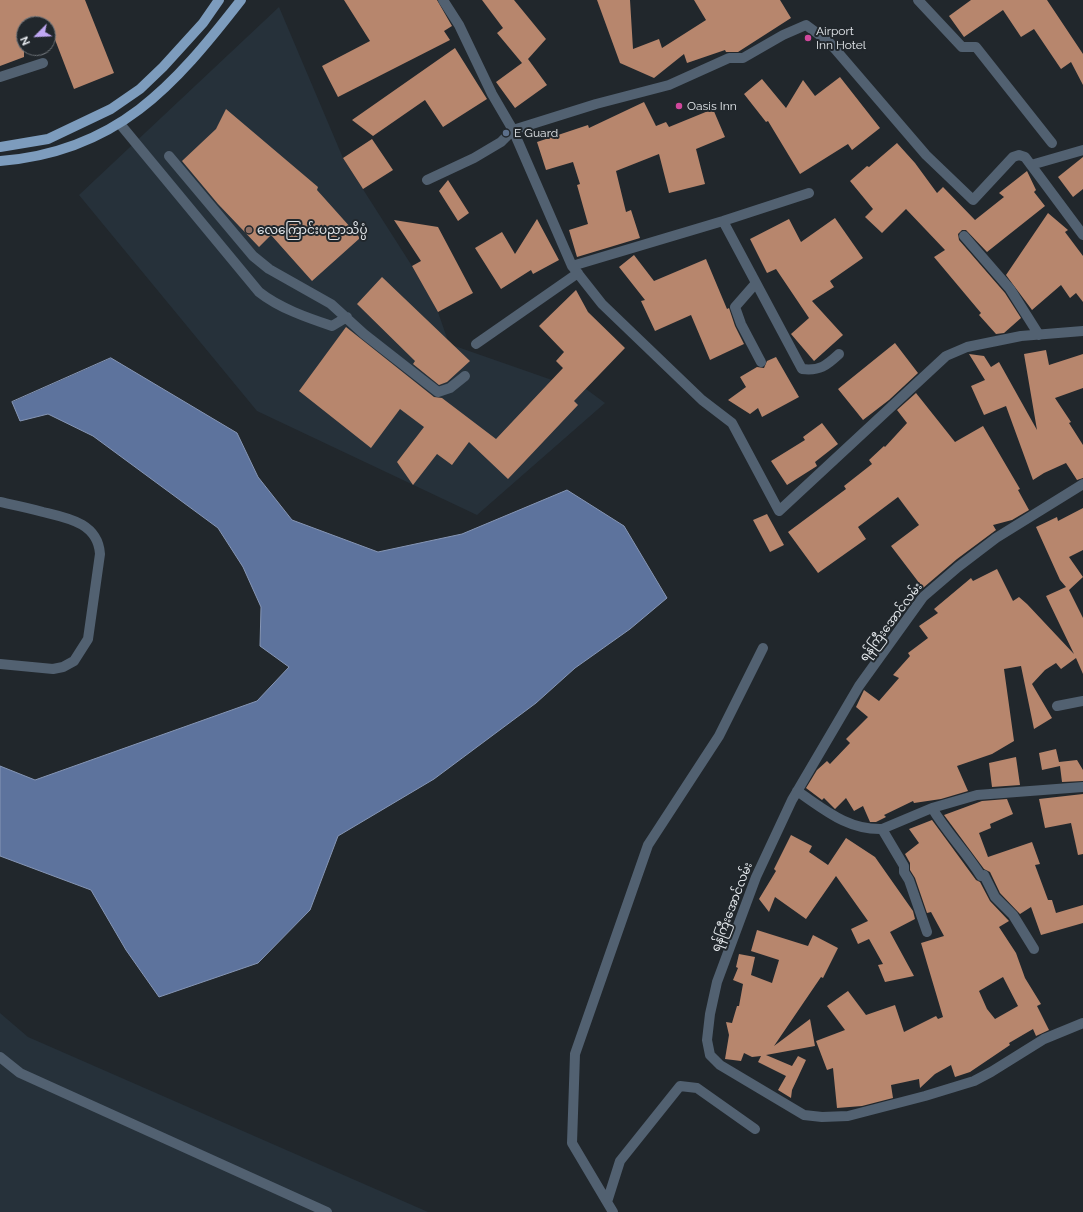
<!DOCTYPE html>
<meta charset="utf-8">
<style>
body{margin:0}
#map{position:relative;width:1083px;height:1212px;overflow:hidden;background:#21272c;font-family:Raleway,sans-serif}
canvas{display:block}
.north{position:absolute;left:16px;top:16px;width:40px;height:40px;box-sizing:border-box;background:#21272c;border:1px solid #6f7479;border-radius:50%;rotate:246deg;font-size:11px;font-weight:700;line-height:16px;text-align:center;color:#e4e8ec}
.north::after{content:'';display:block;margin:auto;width:14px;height:18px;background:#c0a8f4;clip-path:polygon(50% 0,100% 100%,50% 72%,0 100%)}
</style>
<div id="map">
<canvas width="1083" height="1212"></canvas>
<div class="north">N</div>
</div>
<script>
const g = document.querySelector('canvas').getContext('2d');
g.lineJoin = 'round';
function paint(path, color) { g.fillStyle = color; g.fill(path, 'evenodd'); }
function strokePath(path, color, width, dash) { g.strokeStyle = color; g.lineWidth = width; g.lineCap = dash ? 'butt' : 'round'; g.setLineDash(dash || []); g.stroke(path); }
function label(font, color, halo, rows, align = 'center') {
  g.font = font + ' Raleway,"Noto Sans Myanmar",sans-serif'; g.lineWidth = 4; g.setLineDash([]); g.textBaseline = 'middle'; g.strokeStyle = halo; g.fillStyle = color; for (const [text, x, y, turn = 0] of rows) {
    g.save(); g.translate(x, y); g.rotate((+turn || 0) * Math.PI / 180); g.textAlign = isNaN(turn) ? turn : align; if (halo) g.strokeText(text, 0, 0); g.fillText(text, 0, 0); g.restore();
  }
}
paint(new Path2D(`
 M279,7L343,158L412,266L438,312L449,344L552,380L586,389L605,403L477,515L257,411L79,195Z
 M0,1013L28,1037L428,1212H0Z`), '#26313a');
const water = new Path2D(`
 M111,358L237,433L258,477L292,520L378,552L462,534L567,490L624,526L667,598L630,629L575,668L536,703L434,779L338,836L310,910L258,963L159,997L126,950L91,890L0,856V766L35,780L257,701L289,667L260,646L261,607L243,567L218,528L93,436L48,414L20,421L12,402Z`);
paint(water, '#5d739d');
strokePath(water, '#8696b5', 1);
paint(new Path2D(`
 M0,0H85L114,73L74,89L49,24H24V57L0,66Z
 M344,0H437L452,26L444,31L450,40L338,97L322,66L370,41Z
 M482,0H514L546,39L528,59L547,85L515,108L496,82L522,63L497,33L503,28Z
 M597,0H630L633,49L659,39L662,48L706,20L694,0H780L791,18L738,52H726L725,50L687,63L684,54L654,78L620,63Z
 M971,0H1047L1083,54V85L1071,62L1061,69L1034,29L1021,37L1003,10L964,37L949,16Z
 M455,48L487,99L443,127L425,100L373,136L352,120Z
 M840,77L880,128L852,150L848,144L800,174L768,121L766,122L744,94L762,79L786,108L803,80L815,96Z
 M644,102L656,126L666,122L669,127L713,109L725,137L696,149L705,184L669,193L659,154L616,171L626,212L631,210L640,238L577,257L569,230L588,224L577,185L580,184L573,162L546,170L537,142L588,125L589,128Z
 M226,109L318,187L317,190L360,238L312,281L271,235L259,247L218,204L182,161L216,129Z
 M372,139L393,170L363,189L343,158Z
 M897,143L915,163L937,193L943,187L975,220L1004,197L999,193L1027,171L1036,190L1034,192L1045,206L987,252L966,230H962L958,234L959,240L1005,293L1021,318L1004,333L996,334L979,315L981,313L934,257L945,250L906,209L882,233L865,217L873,209L850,181L867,166L869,167Z
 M1083,157V189L1073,197L1058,177Z
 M448,180L469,213L458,221L439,191Z
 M1048,213L1068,230L1065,232L1083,256V302L1076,293L1070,298L1061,285L1032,310L1006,275Z
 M835,218L863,258L830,281L834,287L812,301L843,335L814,361L791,334L809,318L776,269L767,273L750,239L789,219L801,242Z
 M537,219L559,260L533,274L531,270L501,289L475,248L502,232L515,254Z
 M394,220L438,227L473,293L438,312L412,266L421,261Z
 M634,255L654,281L706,259L727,309L729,308L735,326L744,344L710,360L691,315L655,331L641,301L645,300L619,267Z
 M382,277L470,361L447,382L439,385L413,364L415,361L357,304Z
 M576,290L588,312L625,348L574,401L578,405L508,479L469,442L452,465L437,454L413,485L397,462L424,427L400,409L371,448L299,391L346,327L434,397L442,398L496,439L563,368L556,361L564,352L539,326Z
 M895,343L918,373L889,400L863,420L838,389Z
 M1046,350L1049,365L1083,354V388L1055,398L1071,422L1069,423L1083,445V478L1077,480L1066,463L1044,473L1033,480L1006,406L984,415L971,386L985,380L969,354L984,356L991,367L999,362L1037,430L1024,354Z
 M776,357L799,397L762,417L758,408L750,414L728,400L746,387L740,377L757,367L764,368L767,361Z
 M916,393L955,442L983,426L1020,489L1018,490L1029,510L1012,520L993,525L996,530L957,559L923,588L891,546L919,525L898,497L858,527L866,539L818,573L788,532L846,489L844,486L872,464L869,460L884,446L885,447L907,423L897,410Z
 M822,423L838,444L815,462L817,466L787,485L771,461L805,440L803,437Z
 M1083,508V550L1069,557L1083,577L1069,590L1083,618V674L1076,658L1061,669L1056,663L1045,670L1032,684L1052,718L1034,729L1021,666L1004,669L1014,741L992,754L957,766L968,791L941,799L914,803L913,801L884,815L886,817L876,822H870L863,806L854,811L846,798L835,809L824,798L822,800L806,788L817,770L827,761L830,764L850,743L846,739L868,717L856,707L864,690L879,701L899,678L893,675L910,656L908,653L928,638L919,626L938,613L934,609L971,578L973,581L997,569L1013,601L1019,597L1027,604L1074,654L1046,596L1066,587L1060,580L1036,527L1057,517L1058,521Z
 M767,514L784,545L770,552L753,520Z
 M1056,749L1059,762L1077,760L1083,770V781L1062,782L1060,766L1042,770L1039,753Z
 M1016,757L1020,785L992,787L989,763Z
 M1083,794V854L1078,855L1071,823L1045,828L1039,799Z
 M1007,799L1013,814L990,824L991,828L979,833L988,857L1032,842L1040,864L1035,865L1048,900H1052L1056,913L1083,905V923L1041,935L1031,907L1020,914L1000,893L990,872L984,869L944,815L982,801Z
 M932,820L976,880L980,882L990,901L1009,921L999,927L1016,953L1025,978L1041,1004L1037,1006L1049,1030L1036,1036L1033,1029L1009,1043L1010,1045L970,1072L955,1077L951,1065L935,1074L920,1088L919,1079L891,1085L893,1098L862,1106L837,1108L833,1068L827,1070L816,1041L845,1030L827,1006L848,991L866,1015L895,1005L904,1032L936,1016L938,1019L943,1017L921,943L944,936L931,912L927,913L915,878L910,870V863L905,854L919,843L909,829ZM1003,977L1018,1006L995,1019L987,1009L979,991Z
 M791,835L812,846L809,852L828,865L846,838L875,857L913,911L915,919L890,932L914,976L885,982L878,965L883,964L869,939L858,944L851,929L868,921L836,876L806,919L775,897L769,912L759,899L776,871L774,869Z
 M757,930L808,946L813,935L838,948L823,978L821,977L774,1046L810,1019L815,1046L766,1055L792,1066L798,1056L806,1060L792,1090L791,1098L778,1090L786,1076L758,1062L761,1056L752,1057L744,1053L741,1061L725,1059L729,1035L726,1022L732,1023L737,1006H739L743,984L733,980L738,968L736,967L739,954L755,957L751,975L772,983L779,960L751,951Z`), '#b7866d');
strokePath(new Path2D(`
 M443,0L459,25L492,94L513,130L572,266L602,304L702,400L732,423L779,511L946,356L967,347L1021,336L1083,331
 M918,0L962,47H976L1052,143
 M0,77L43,63
 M120,124L259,292C279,308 308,318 332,326L347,317
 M169,156L253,256L269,269L331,304L364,334L438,392L450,388L465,376
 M1031,165L1083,150
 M427,180L474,158L501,142L513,130L596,104L669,85L729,58H743L783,35L806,25L829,42L926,155L973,200L1013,157L1019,155L1025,157L1083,235
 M723,221L802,369C820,371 826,366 839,354
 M964,236L1010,289L1039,335
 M572,266L723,221L809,193
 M756,283L735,307L741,324L761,362
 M476,344L578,273
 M1083,484L996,538L958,567L923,597L859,686L792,800L756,877L717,982L710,1014L707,1040L710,1055L720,1065L804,1115L822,1117L848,1116L925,1096L974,1081L991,1072L1044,1039L1083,1023
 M0,502C14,505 29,508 43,512C68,518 98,523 100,554L88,639L74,661L63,667L53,669L0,664
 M1057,706L1083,701
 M797,791C824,809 847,830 882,829L932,808L977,795L1083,787
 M932,808C947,833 966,852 981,876L984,875L995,897L1013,915L1034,949
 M882,829L904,866V872L909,880L927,932
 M0,1057L20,1073L327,1212
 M607,1202L572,1143L575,1054L648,845L719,736L763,648
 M613,1212L607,1202L620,1161L680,1086L697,1088L755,1129`), '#526171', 10);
strokePath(new Path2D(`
 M0,147L48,139L111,109L140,89L163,67L203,23L219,0
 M0,161C117,152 174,86 241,0`), '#7d9cbd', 10);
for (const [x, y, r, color] of [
 [808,38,4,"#d1479c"],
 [679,106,4,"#d1479c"],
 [506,133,4,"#5c6f8a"],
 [249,230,4,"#8d6e63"]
]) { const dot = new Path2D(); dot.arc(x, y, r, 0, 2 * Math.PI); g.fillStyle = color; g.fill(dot); strokePath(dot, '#21272c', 1.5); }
label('12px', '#e4e8ec', '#21272c', [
 ["Airport",816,31],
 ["Inn Hotel",816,45],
 ["Oasis Inn",687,106],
 ["E Guard",514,133],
 ["လေကြောင်းပညာသိပ္ပံ",257,230]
], 'left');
label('12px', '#e4e8ec', '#21272c', [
 ["ရန်ကြီးအောင်လမ်း",891,622,-53],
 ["ရန်ကြီးအောင်လမ်း",732,907,-69]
]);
</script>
